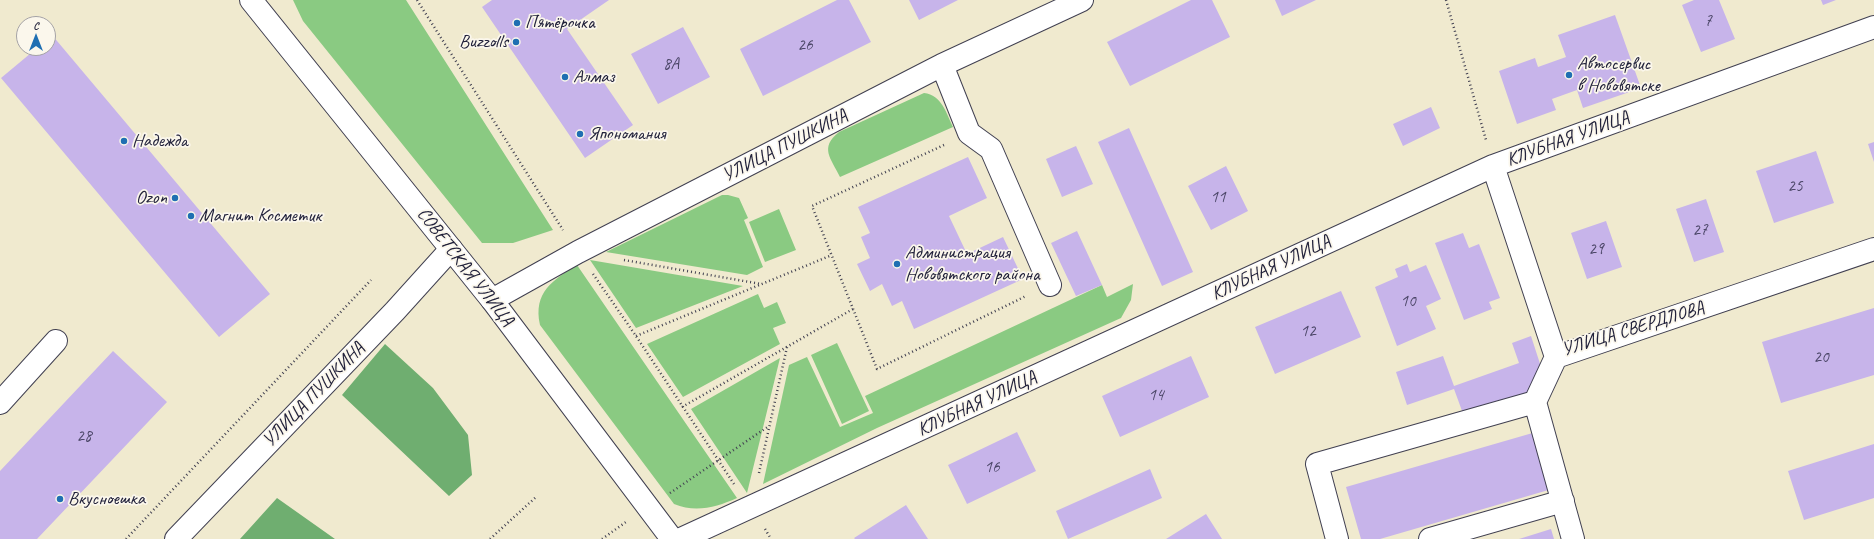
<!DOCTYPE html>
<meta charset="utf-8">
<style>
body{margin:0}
#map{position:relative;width:1874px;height:539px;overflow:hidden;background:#f0eacf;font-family:Caveat,sans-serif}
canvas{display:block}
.north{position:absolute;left:16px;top:16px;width:40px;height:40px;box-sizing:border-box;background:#fbf7ec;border:1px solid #a4a2a5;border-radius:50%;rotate:0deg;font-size:11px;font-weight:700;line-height:16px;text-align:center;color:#22223b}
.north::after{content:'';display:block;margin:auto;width:14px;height:18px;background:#1f6fb2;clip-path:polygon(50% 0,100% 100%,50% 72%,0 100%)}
</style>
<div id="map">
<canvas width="1874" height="539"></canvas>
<div class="north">С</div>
</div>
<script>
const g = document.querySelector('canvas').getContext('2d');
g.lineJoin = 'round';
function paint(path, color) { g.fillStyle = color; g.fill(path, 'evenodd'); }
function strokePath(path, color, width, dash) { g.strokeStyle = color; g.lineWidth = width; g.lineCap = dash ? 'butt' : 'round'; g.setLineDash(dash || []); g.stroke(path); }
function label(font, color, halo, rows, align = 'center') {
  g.font = font + ' Caveat,sans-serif'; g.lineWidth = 3.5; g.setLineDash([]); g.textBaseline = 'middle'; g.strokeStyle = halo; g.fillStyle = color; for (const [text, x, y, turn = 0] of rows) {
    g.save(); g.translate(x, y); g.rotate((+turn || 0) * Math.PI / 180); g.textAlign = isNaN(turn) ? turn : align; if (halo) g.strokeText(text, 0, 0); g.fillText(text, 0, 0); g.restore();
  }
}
paint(new Path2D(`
 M293,0H406L553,230L513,243H482L303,21Z
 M924,93C942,95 946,113 953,127L840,177C831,158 819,148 839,132Z
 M722,195H728L739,198L748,218L744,220L763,267L747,275L606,252Z
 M779,209L796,250L765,262L749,222Z
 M590,260L743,286L636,328Z
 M577,265L737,498C717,507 696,513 674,504L540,325C533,292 553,280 577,265Z
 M1133,284L1131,300L1121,318L877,428L763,484L789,365L807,357L840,427L873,413L865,396L1102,285L1107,297Z
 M758,294L764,308L777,302L786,323L773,328L780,344L683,397L647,344Z
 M837,343L869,411L842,424L811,355Z
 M780,358L747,493L691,409Z`), '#8aca82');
paint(new Path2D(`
 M385,344L433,388L468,435L472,475L449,496L342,395Z
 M277,498L335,539H240Z`), '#6fae70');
paint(new Path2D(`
 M492,0H609L567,29L633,125L585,158L482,7Z
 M837,0H849L871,42L763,96L740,49Z
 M909,0H958L919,20Z
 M1191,0H1212L1230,37L1130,86L1107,42Z
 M1275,0H1316L1282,16Z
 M1694,0H1719L1735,39L1701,52L1682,5Z
 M1821,0H1836L1823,5Z
 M1615,15L1641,88L1583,108L1577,90L1552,99L1556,110L1517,124L1499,71L1535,58L1538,67L1566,57L1558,35Z
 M683,27L710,77L658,104L631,54Z
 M52,35L270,294L219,337L1,78L37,48H48V38Z
 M1431,107L1440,128L1403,146L1393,124Z
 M1129,128L1193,272L1162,286L1098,142Z
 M1874,142V162L1868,144Z
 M1076,146L1093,184L1062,197L1046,159Z
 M1816,151L1834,203L1774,223L1756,171Z
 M968,157L987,198L949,216L967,254L1003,237L1023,279L914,329L902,301L892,306L882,284L870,291L857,264L870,258L861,237L870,233L858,207Z
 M1226,166L1248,211L1211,230L1188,186Z
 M1706,199L1724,252L1694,262L1676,209Z
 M1606,221L1622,267L1587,279L1571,233Z
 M1077,231L1102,285L1076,296L1051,243Z
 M1463,233L1469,248L1479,244L1500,298L1489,302L1492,309L1464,320L1435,243Z
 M1407,264L1410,272L1426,265L1441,299L1426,306L1436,329L1397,346L1375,287L1398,277L1395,269Z
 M1341,291L1361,337L1275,374L1255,327Z
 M1874,308V375L1781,403L1762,342Z
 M1531,336L1543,373L1529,397L1465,419L1454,389L1407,405L1396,372L1443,356L1454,386L1519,363L1512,343Z
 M113,351L167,402L37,539H0V471Z
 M1191,356L1209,397L1120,437L1102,396Z
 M1017,432L1036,471L967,504L948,465Z
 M1536,432L1552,489L1380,539H1361L1346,487Z
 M1874,444V498L1804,520L1788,471Z
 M1150,469L1162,498L1068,539L1056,511Z
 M906,505L928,539H855L854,538Z
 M1206,514L1222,539H1166Z
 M1551,529L1554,539H1519Z`), '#c7b4ea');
const minor = new Path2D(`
 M942,65L969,133L991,149L1050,285
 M1493,166L1556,357L1874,249
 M492,300L578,252L942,65L1082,0
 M1556,357L1535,402L1573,539
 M0,403L56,341
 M176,539L395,311L451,249
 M681,539L1493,166L1874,27
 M1337,539L1317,464L1535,402
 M1430,539L1563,501`);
const major = new Path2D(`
 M251,0L492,300L672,539`);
strokePath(minor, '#414051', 24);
strokePath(major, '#414051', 24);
strokePath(new Path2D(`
 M417,0L563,230
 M1446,0L1486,140
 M944,145L812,206L877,369L1026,296
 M624,260L761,284
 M593,274L636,336L734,484
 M636,336L832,255
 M682,407L853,309
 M759,473L787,347
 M670,493L769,426
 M765,529L771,539
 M126,539L371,280
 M490,539L536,497
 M602,539L626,522`), '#414051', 2.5, [1, 3]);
strokePath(minor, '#fff', 22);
strokePath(major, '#fff', 22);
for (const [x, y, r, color] of [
 [517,23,4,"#1f6fb2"],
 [516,42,4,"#1f6fb2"],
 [1569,75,4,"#1f6fb2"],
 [565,77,4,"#1f6fb2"],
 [580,134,4,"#1f6fb2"],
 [124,141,4,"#1f6fb2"],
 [175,198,4,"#1f6fb2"],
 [191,216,4,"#1f6fb2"],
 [897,264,4,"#1f6fb2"],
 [60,499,4,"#1f6fb2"]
]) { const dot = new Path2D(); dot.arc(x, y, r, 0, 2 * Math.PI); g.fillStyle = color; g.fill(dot); strokePath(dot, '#fbf7ec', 1.5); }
label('17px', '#4b4667', null, [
 ["7",1708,22],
 ["26",805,46],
 ["8А",671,65],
 ["25",1795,187],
 ["11",1218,198],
 ["27",1700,231],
 ["29",1596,250],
 ["10",1408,302],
 ["12",1308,332],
 ["20",1821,358],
 ["14",1156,396],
 ["28",84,437],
 ["16",992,468]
]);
label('19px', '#22223b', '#fbf7ec', [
 ["Пятёрочка",525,23],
 ["Buzzolls",508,42,"right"],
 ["Автосервис",1577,64],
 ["в Нововятске",1577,86],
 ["Алмаз",573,77],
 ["Япономания",588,134],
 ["Надежда",132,141],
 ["Ozon",167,198,"right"],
 ["Магнит Косметик",199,216],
 ["Администрация",905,253],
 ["Нововятского района",905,275],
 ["Вкусноешка",68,499]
], 'left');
label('19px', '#22223b', '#fbf7ec', [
 ["КЛУБНАЯ УЛИЦА",1568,139,-20],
 ["УЛИЦА ПУШКИНА",785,146,-27],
 ["СОВЕТСКАЯ УЛИЦА",465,267,52],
 ["КЛУБНАЯ УЛИЦА",1271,268,-25],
 ["УЛИЦА СВЕРДЛОВА",1633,329,-17],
 ["УЛИЦА ПУШКИНА",314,395,-46],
 ["КЛУБНАЯ УЛИЦА",977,404,-25]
]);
</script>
